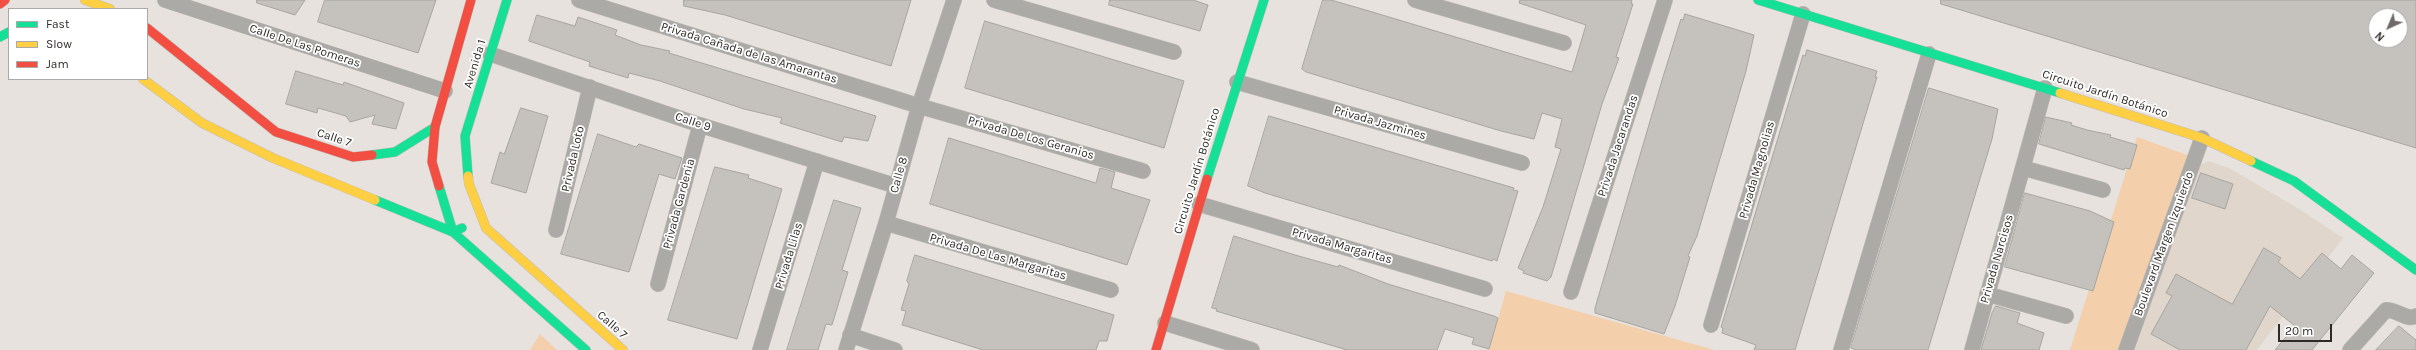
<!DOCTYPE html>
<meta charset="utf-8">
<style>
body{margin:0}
#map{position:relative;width:2416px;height:350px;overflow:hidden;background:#e7e2dd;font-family:Karla,sans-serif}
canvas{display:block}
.legend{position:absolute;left:8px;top:8px;width:140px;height:72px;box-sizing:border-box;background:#fff;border:1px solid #abaaa9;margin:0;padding:5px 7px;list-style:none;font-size:12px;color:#2e2a27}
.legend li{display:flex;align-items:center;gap:8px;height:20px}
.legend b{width:20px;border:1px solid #abaaa9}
.north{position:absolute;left:2368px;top:8px;width:40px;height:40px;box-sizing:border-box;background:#fff;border:1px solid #abaaa9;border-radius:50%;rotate:224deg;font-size:11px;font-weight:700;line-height:16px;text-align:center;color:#2e2a27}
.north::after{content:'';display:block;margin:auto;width:14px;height:18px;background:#6f6a67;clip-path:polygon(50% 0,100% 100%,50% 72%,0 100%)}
.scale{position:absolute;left:2278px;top:324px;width:54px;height:18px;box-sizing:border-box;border:2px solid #2e2a27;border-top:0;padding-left:5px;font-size:12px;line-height:14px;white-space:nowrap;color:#2e2a27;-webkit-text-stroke:3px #fff;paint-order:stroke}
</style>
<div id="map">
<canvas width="2416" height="350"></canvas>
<ul class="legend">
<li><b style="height:5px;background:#16e098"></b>Fast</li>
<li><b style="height:5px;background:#ffcf43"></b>Slow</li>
<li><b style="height:5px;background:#f24e42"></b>Jam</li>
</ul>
<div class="north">N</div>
<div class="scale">20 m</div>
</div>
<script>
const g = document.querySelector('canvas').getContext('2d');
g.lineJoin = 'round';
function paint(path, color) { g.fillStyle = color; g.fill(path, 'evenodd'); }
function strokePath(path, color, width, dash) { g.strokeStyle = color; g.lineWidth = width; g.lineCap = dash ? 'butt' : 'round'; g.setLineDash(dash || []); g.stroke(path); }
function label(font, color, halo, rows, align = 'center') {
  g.font = font + ' Karla,sans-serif'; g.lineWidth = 3.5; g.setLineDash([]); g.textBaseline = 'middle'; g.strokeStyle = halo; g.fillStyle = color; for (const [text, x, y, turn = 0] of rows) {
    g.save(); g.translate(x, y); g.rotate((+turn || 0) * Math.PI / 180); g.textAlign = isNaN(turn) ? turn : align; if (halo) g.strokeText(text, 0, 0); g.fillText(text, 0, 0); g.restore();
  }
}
paint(new Path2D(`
 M2208,161L2229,168L2299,209L2343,238L2257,350H2135L2198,167Z`), '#e0d6cc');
paint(new Path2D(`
 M2137,137L2190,156L2132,350H2070Z
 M1506,291L1714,350H1489Z
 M540,334L557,350H530Z`), '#f3cfac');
const building = new Path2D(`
 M257,0H305L295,15L257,3Z
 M325,0H436L418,53L318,22Z
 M684,0H911L891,66L725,15L684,6Z
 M1110,0H1193L1208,5L1200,31L1109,5Z
 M1323,0H1331L1369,11L1572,72L1586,25L1519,3L1520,0H1632L1631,4H1633L1616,57L1619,58L1602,104L1551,277L1547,281L1523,273L1524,271L1518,268L1543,207L1561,149L1555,147L1562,119L1542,113L1534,139L1501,131L1306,72L1302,69Z
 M1941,0H2416V148L1941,4ZM2376,16H2400V40H2376Z
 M1685,14L1754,35L1746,71L1697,236L1688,256L1690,257L1675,306L1664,334L1595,313V308L1663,77L1681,19L1683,20Z
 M537,15L575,26L578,17L617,30L615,35L641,45L670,51L669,53L876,116L868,141L844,137L842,142L780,123L782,118L744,109L660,81L629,73L628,78L589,66L590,62L529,41Z
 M985,21L1184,81L1164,148L965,88Z
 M1807,50L1877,71L1875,77H1877L1795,350H1754L1756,345L1722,333L1723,328L1721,327L1803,55L1805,56Z
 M296,71L343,85L344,82L404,103L396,129L372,124L375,115L350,122L346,116L318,108L317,113L286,104Z
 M1929,88L1998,109L1992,139L1928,350H1856L1851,348Z
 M521,108L548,116L526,193L491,183L500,152L504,154Z
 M1269,116L1514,188L1513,190L1518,191L1497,261L1493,259L1492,261L1265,193L1248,186Z
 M2046,117L2072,123L2071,125L2087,130L2111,135L2110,137L2137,145L2130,169L2125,168L2124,170L2039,144Z
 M598,134L636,147L639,144L682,158L675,179L659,174L629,272L561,254Z
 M949,138L1096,183L1100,168L1115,172L1111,188L1150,200L1127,265L930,204Z
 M715,167L749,175L748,178L782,189L737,339L668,320Z
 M2201,173L2233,184L2225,209L2192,198Z
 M2025,193L2090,211L2114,222L2093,291L2005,267Z
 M834,200L861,208L842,270L848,272L832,325L826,324L818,350H787Z
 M1234,236L1295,255L1338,267L1339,265L1388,284L1494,316L1498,318L1489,349L1472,344L1474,338L1445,329L1437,350H1347L1216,311L1217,309L1212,308Z
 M2264,248L2281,258L2278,262L2300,279L2322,253L2341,269L2352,255L2374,273L2312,350H2275L2295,326L2270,306L2246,350H2180L2151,334L2172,296L2166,293L2176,274L2232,304Z
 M915,255L1114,315L1107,341H1099L1096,350H983L906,326L902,325L906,311L901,310L909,284L907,281Z
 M1996,306L2020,313L2017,323L2044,333L2039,350H1981L1992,313Z
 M2399,326L2416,340V350H2376Z`);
paint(building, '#c5c2be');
strokePath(building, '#a8a4a0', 1);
const street = new Path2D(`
 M165,0L445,91
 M579,0L919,106L1143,171
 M994,0L1174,52
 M1415,0L1564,43
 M490,54L700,125L896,186
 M1237,82L1522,163
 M2023,168L2103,190
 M1199,204L1485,289
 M886,223L1111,290
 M556,230L590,87
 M658,284L700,125
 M1571,292L1665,0
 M1987,294L2066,316
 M1165,323L1252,350
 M1711,325L1803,14
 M850,335L895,350
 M760,350L817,161
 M846,350L886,223L919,106L954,0
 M1841,350L1929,54
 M1972,350L2045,88
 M2126,350L2202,138
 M2350,350L2386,310C2396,309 2407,321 2416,316`);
const fast = new Path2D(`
 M1758,0L2060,93
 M0,37L9,32
 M372,155L395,152L435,127
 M2251,161L2294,181L2416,270
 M468,176L465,136L507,0
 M1207,179L1264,0
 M439,186L453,232L586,350
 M375,200L453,232L462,228`);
const slow = new Path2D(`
 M85,0L110,9
 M143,79L202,123L273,158L375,200
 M2060,93L2202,138L2251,161
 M468,176L469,184L486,228L623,350`);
const jam = new Path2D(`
 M0,4L5,0
 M147,28L276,132L353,157L372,155
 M439,186L432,162L435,127L471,0
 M1156,350L1207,179`);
strokePath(street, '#c1bdb9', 16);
strokePath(fast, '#c1bdb9', 10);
strokePath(slow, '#c1bdb9', 10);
strokePath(jam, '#c1bdb9', 10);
strokePath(street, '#acaaa7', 15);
strokePath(fast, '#16e098', 9);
strokePath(slow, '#ffcf43', 9);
strokePath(jam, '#f24e42', 9);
label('12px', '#2e2a27', '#fff', [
 ["Calle De Las Pomeras",305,46,18],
 ["Privada Cañada de las Amarantas",749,53,17],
 ["Avenida 1",475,64,-73],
 ["Circuito Jardín Botánico",2105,94,18],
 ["Calle 9",693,122,18],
 ["Privada Jazmines",1380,123,16],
 ["Calle 7",334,138,18],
 ["Privada De Los Geranios",1031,138,16],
 ["Privada Jacarandas",1618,146,-72],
 ["Privada Loto",573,159,-77],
 ["Privada Magnolias",1757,170,-74],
 ["Circuito Jardín Botánico",1197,171,-73],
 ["Calle 8",899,175,-74],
 ["Privada Gardenia",679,204,-75],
 ["Boulevard Margen Izquierdo",2164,244,-70],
 ["Privada Margaritas",1342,246,16],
 ["Privada Lilas",789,256,-73],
 ["Privada De Las Margaritas",998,257,16],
 ["Privada Narcisos",1997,259,-74],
 ["Calle 7",612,325,41]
]);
</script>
